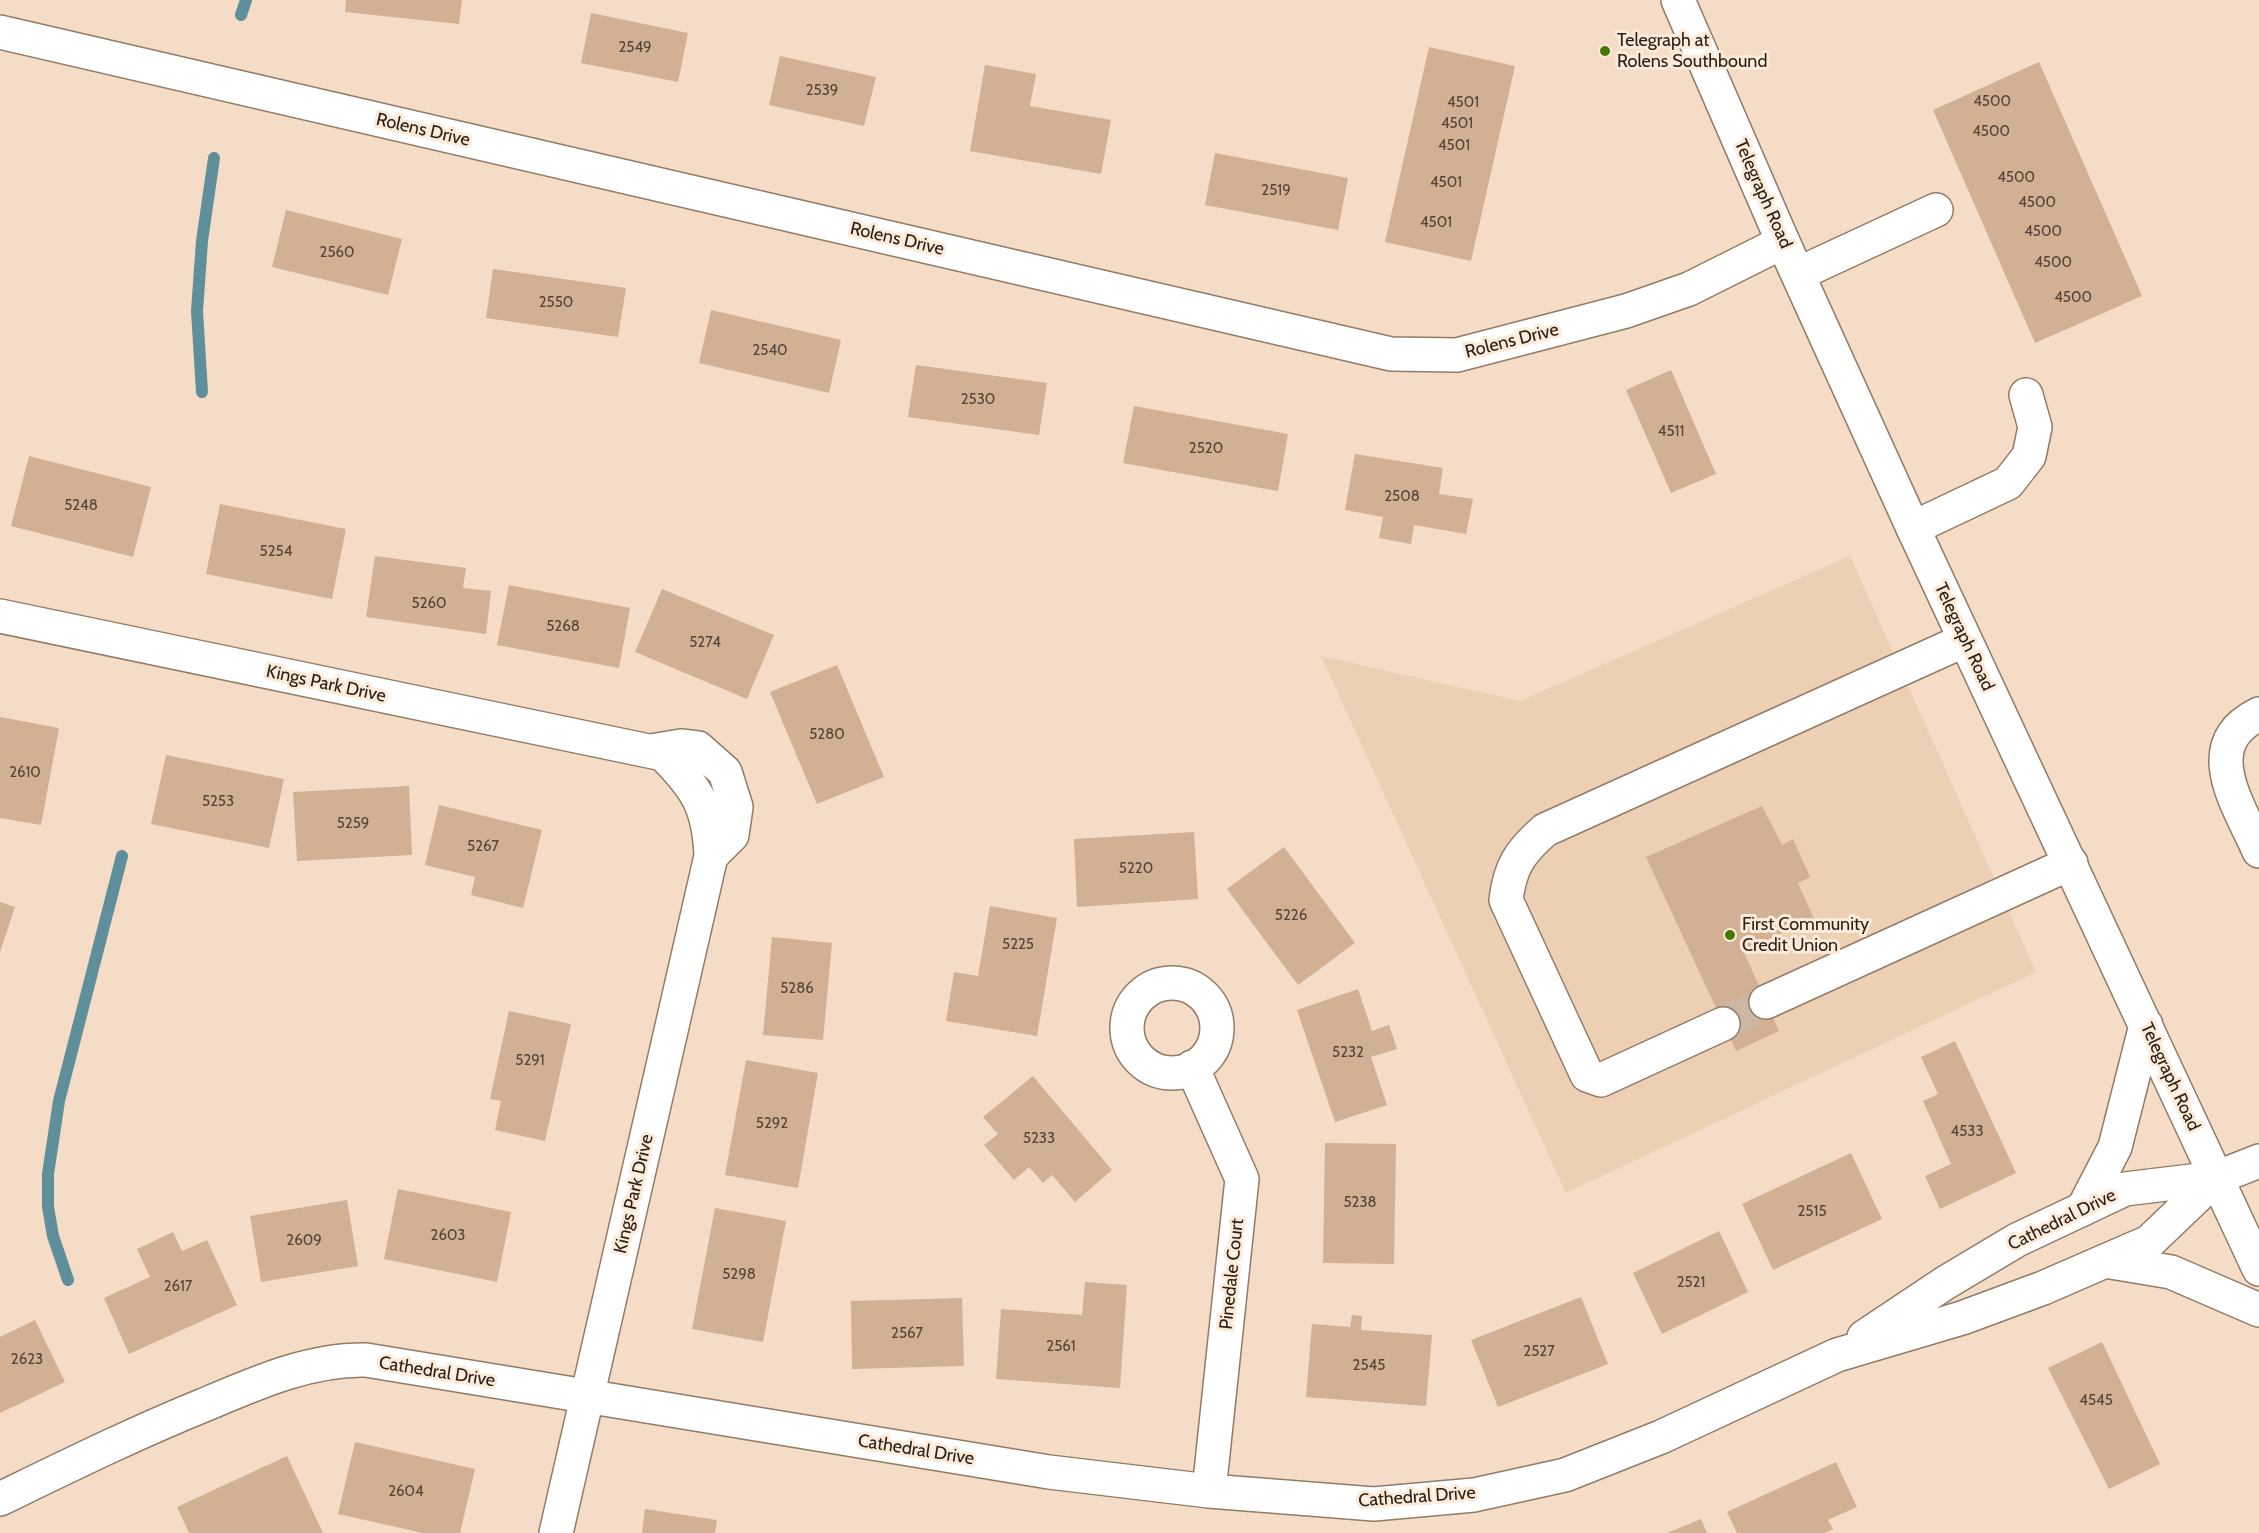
<!DOCTYPE html>
<style>
body{margin:0}
canvas{display:block;background:#f4dcc6}
</style>
<canvas width="2259" height="1533"></canvas>
<script>
const g = document.querySelector('canvas').getContext('2d');
g.lineJoin = 'round';
function paint(path, color) { g.fillStyle = color; g.fill(path, 'evenodd'); }
function strokePath(path, color, width, dash) { g.strokeStyle = color; g.lineWidth = width; g.lineCap = dash ? 'butt' : 'round'; g.setLineDash(dash || []); g.stroke(path); }
function label(font, color, halo, rows, align = 'center') {
  g.font = font + ' Cabin,sans-serif'; g.lineWidth = 6; g.setLineDash([]); g.textBaseline = 'middle'; g.strokeStyle = halo; g.fillStyle = color; for (const [text, x, y, turn = 0] of rows) {
    g.save(); g.translate(x, y); g.rotate((+turn || 0) * Math.PI / 180); g.textAlign = isNaN(turn) ? turn : align; if (halo) g.strokeText(text, 0, 0); g.fillText(text, 0, 0); g.restore();
  }
}
paint(new Path2D(`
 M1850,556L2036,972L1566,1193L1321,656L1520,701Z`), '#edcfb4');
strokePath(new Path2D(`
 M241,15L246,0
 M202,392L197,311L202,241L214,158
 M68,1280L53,1236L48,1207V1174L59,1101L122,856`), '#5e8f9a', 12);
paint(new Path2D(`
 M346,0H462L459,24L345,12Z
 M591,13L688,33L678,82L581,63Z
 M1429,47L1515,66L1471,261L1385,242Z
 M780,56L876,77L864,126L769,105Z
 M2039,62L2142,296L2035,343L1933,110Z
 M985,65L1036,74L1030,106L1111,120L1101,174L970,151Z
 M1215,153L1348,178L1338,230L1205,205Z
 M286,210L402,239L388,295L272,267Z
 M493,269L626,288L618,337L486,318Z
 M711,310L841,340L829,393L699,363Z
 M916,365L1047,383L1039,435L908,417Z
 M1671,370L1716,474L1671,493L1626,390Z
 M1134,406L1288,434L1278,491L1123,463Z
 M1355,454L1443,468L1439,494L1473,499L1466,534L1414,525L1411,544L1379,538L1383,517L1345,510Z
 M29,456L151,487L133,557L11,526Z
 M220,504L346,529L332,599L206,574Z
 M375,556L466,568L463,588L491,591L486,634L366,617Z
 M509,585L630,608L619,668L497,645Z
 M662,589L774,635L747,699L635,652Z
 M837,665L884,777L817,804L770,692Z
 M0,717L59,728L41,825L0,818Z
 M166,755L284,779L269,848L151,824Z
 M409,786L412,855L297,861L293,792Z
 M439,805L542,830L523,908L471,895L475,877L425,865Z
 M1762,806L1782,845L1793,839L1810,877L1798,883L1814,919L1743,950L1779,1031L1736,1051L1646,857Z
 M1194,832L1198,899L1077,907L1074,839Z
 M1284,847L1355,943L1298,985L1227,889Z
 M0,902L15,907L0,952Z
 M990,906L1057,918L1037,1036L946,1021L954,972L978,976Z
 M772,937L832,943L823,1040L763,1035Z
 M1358,989L1372,1031L1389,1025L1397,1049L1371,1057L1387,1105L1335,1122L1297,1010Z
 M509,1011L571,1024L545,1141L495,1130L501,1101L490,1099Z
 M1955,1041L2016,1173L1940,1209L1925,1176L1951,1164L1923,1101L1938,1094L1921,1057Z
 M746,1060L818,1073L798,1188L725,1175Z
 M1033,1076L1112,1170L1075,1202L1052,1175L1043,1183L1029,1167L1014,1180L984,1145L998,1134L983,1117Z
 M1325,1143L1396,1144L1394,1264L1323,1263Z
 M1851,1153L1882,1219L1773,1270L1742,1204Z
 M398,1189L511,1212L497,1282L384,1259Z
 M347,1200L358,1266L261,1282L250,1216Z
 M715,1208L786,1221L763,1342L692,1329Z
 M1719,1231L1748,1292L1662,1334L1633,1273Z
 M173,1232L182,1251L207,1240L237,1305L129,1354L104,1298L150,1277L137,1249Z
 M1085,1282L1127,1285L1120,1388L996,1379L1001,1309L1082,1315Z
 M1581,1297L1608,1364L1498,1407L1471,1340Z
 M962,1298L964,1366L852,1369L851,1301Z
 M1352,1315L1362,1316L1361,1330L1432,1335L1426,1406L1306,1397L1312,1324L1350,1327Z
 M35,1320L65,1382L0,1413V1337Z
 M2102,1342L2160,1464L2109,1489L2048,1368Z
 M355,1442L475,1469L460,1533H423L338,1514Z
 M287,1456L323,1533H189L177,1507Z
 M1836,1462L1857,1507L1828,1520L1833,1529L1825,1533H1737L1727,1512Z
 M645,1509L717,1520L715,1533H642Z
 M1701,1519L1707,1533H1667Z`), '#d2b094');
strokePath(new Path2D(`
 M1723,1024L1766,1002`), '#cbb7a3', 33, [33, 16]);
const minor = new Path2D(`
 M0,32L1391,354L1457,355L1626,311L1689,289L1783,242
 M1798,274L1936,210
 M1913,528L2008,483L2029,456L2035,427L2026,395
 M0,616L663,754C697,788 709,807 711,856L556,1533
 M2259,714C2196,745 2239,805 2259,851
 M651,751L681,746L698,748L725,772L736,807L732,835L711,856
 M1127 1028a45 45 0 1 1 90 0a45 45 0 1 1-90 0Z
 M1766,1002L2071,863
 M1723,1024L1601,1080L1587,1075L1506,900C1510,866 1520,852 1545,830L1965,640
 M1192,1067L1242,1179L1209,1491
 M1864,1337L1945,1283L2017,1240L2125,1189L2216,1178L2259,1161
 M0,1499C68,1466 135,1433 204,1405C256,1383 309,1359 366,1360L1049,1472L1209,1491L1374,1504L1474,1495L1565,1475L1661,1437L1837,1355L1962,1318L2043,1288L2149,1242L2216,1178`);
const major = new Path2D(`
 M1678,0L1783,242L1913,528L2259,1269
 M2083,1209L2115,1147L2146,1025
 M2105,1261L2171,1272L2259,1310`);
strokePath(minor, '#927c68', 36);
strokePath(major, '#927c68', 36);
strokePath(minor, '#fff', 33);
strokePath(major, '#fff', 33);
for (const [x, y, r, color] of [
 [1605,51,6,"#447805"],
 [1730,935,6,"#447805"]
]) { const dot = new Path2D(); dot.arc(x, y, r, 0, 2 * Math.PI); g.fillStyle = color; g.fill(dot); strokePath(dot, '#fdead8', 2); }
label('15px', '#534538', null, [
 ["2549",635,48],
 ["2539",822,91],
 ["4500",1992,102],
 ["4501",1463,103],
 ["4501",1457,124],
 ["4500",1991,132],
 ["4501",1454,146],
 ["4500",2016,178],
 ["4501",1446,183],
 ["2519",1276,191],
 ["4500",2037,203],
 ["4501",1436,223],
 ["4500",2043,232],
 ["2560",337,253],
 ["4500",2053,263],
 ["4500",2073,298],
 ["2550",556,303],
 ["2540",770,351],
 ["2530",978,400],
 ["4511",1671,432],
 ["2520",1206,449],
 ["2508",1402,497],
 ["5248",81,506],
 ["5254",276,552],
 ["5260",429,604],
 ["5268",563,627],
 ["5274",705,643],
 ["5280",827,735],
 ["2610",25,773],
 ["5253",218,802],
 ["5259",353,824],
 ["5267",483,847],
 ["5220",1136,869],
 ["5226",1291,916],
 ["5225",1018,945],
 ["5286",797,989],
 ["5232",1348,1053],
 ["5291",530,1061],
 ["5292",772,1124],
 ["4533",1967,1132],
 ["5233",1039,1139],
 ["5238",1360,1203],
 ["2515",1812,1212],
 ["2603",448,1236],
 ["2609",304,1241],
 ["5298",739,1275],
 ["2521",1691,1283],
 ["2617",178,1287],
 ["2567",907,1334],
 ["2561",1061,1347],
 ["2527",1539,1352],
 ["2623",27,1360],
 ["2545",1369,1366],
 ["4545",2096,1401],
 ["2604",406,1492]
]);
label('18px', '#292119', '#fdead8', [
 ["Telegraph at",1617,41],
 ["Rolens Southbound",1617,62],
 ["First Community",1742,925],
 ["Credit Union",1742,946]
], 'left');
label('18px', '#292119', '#fdead8', [
 ["Rolens Drive",423,130,13],
 ["Telegraph Road",1763,194,66],
 ["Rolens Drive",897,239,13],
 ["Rolens Drive",1512,341,-14],
 ["Telegraph Road",1964,637,65],
 ["Kings Park Drive",326,684,12],
 ["Telegraph Road",2170,1077,65],
 ["Kings Park Drive",634,1194,-77],
 ["Cathedral Drive",2062,1220,-26],
 ["Pinedale Court",1232,1274,-84],
 ["Cathedral Drive",437,1372,9],
 ["Cathedral Drive",916,1450,9],
 ["Cathedral Drive",1417,1497,-4]
]);
</script>
